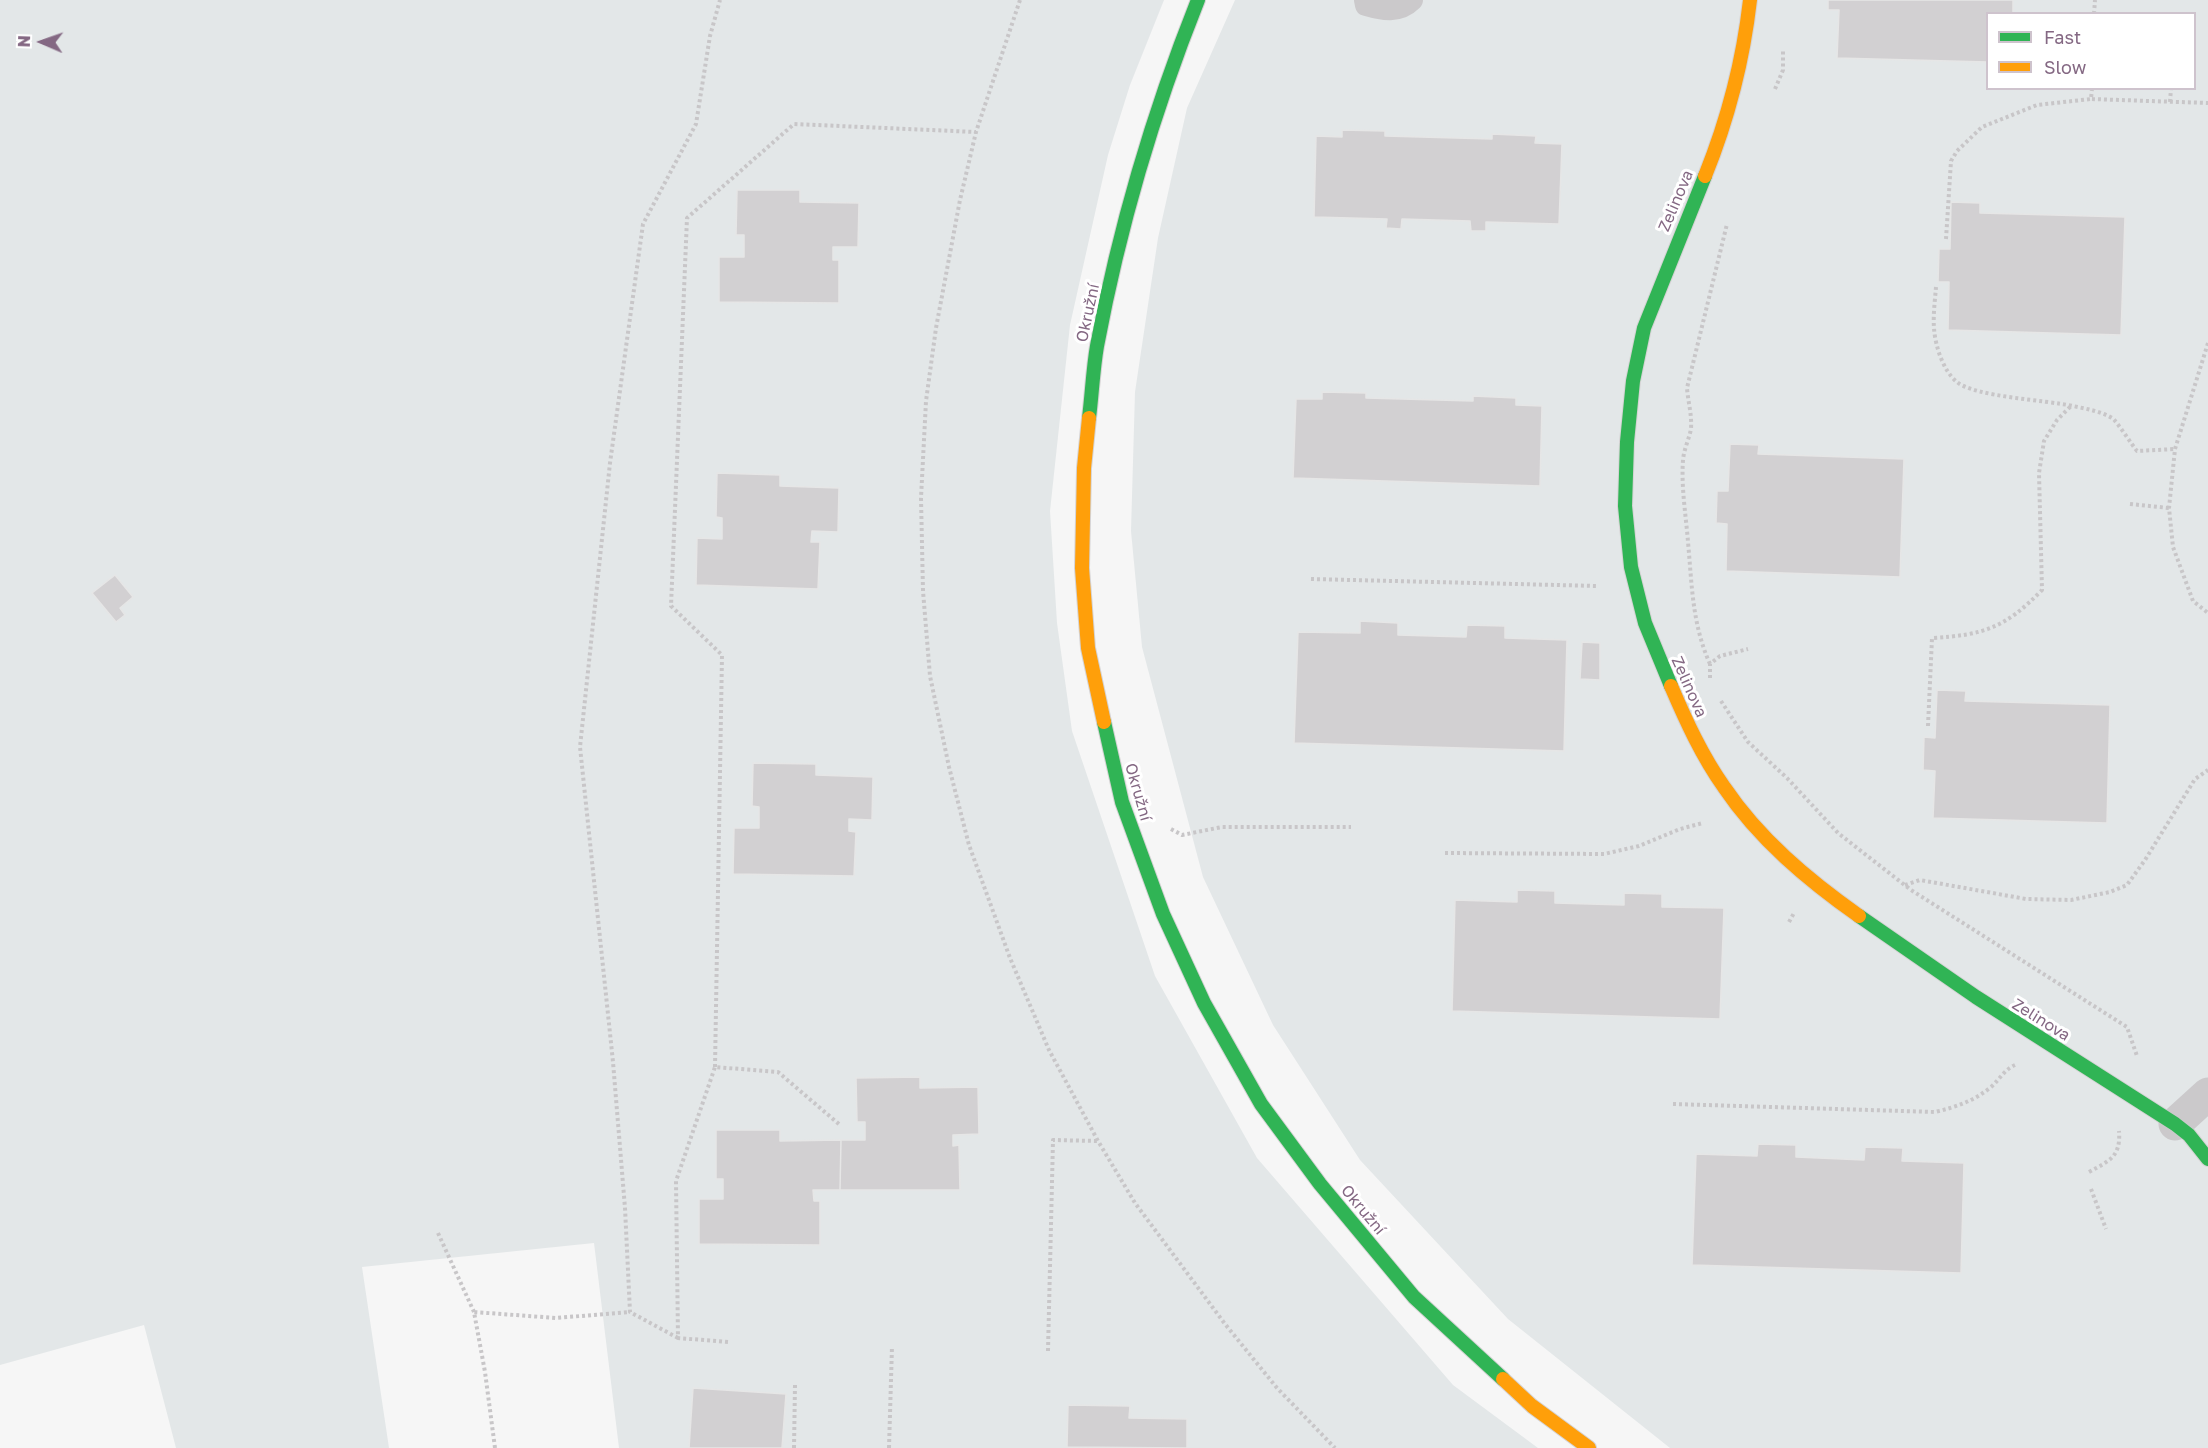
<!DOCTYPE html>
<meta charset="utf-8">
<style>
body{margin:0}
#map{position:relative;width:2208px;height:1448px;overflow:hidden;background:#f6f6f6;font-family:"Golos Text",sans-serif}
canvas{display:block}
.legend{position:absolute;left:1986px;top:12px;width:210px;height:78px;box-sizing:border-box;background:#fff;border:2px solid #cec3cd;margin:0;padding:8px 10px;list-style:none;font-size:18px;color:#846883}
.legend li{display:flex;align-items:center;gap:12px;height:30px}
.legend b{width:30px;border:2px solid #cec3cd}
.north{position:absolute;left:12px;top:12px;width:60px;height:60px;-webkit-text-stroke:4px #fff;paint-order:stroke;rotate:272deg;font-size:16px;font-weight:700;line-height:24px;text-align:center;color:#846883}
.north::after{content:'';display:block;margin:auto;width:21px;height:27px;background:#846883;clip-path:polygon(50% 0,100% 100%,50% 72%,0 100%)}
</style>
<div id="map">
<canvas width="2208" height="1448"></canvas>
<ul class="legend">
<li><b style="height:8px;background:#30b455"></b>Fast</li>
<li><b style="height:8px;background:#ff9f0a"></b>Slow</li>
</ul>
<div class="north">N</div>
</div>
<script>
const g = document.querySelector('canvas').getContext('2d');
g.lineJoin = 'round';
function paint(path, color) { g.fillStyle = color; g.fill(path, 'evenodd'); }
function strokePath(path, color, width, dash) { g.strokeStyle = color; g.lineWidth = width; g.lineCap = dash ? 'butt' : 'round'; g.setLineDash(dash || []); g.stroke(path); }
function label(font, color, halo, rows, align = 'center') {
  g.font = font + ' "Golos Text",sans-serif'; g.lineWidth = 6; g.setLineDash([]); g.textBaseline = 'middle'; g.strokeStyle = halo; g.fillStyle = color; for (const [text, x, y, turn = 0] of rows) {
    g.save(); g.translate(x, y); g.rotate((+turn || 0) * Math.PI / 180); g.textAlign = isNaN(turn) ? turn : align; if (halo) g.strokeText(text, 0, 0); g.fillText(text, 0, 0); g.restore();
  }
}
paint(new Path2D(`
 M0,0H1164L1130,85L1108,155L1070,325L1050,511L1057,623L1072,731L1155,976L1257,1158L1453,1385L1538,1448H619L594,1243L362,1267L389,1448H176L144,1325L0,1365Z
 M1235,0H2208V1448H1670L1508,1319L1360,1160L1273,1025L1203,877L1142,647L1131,531L1135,392L1158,238L1187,108ZM1988,14H2194V88H1988Z`), '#e3e7e8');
const building = new Path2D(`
 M1828,0H2013V14H1988V62L1837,58L1839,10H1828Z
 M1342,130L1385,131V136L1492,139V134L1536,136L1535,143L1562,144L1559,224L1486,222V231H1471L1470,221L1402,219L1401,229L1386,228L1387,219L1314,217L1316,136L1342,137Z
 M737,190H800V202L859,203L858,247H833V260H839V303L719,302V257H744V235H736Z
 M1951,202L1980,203V213L2125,217L2121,335L1948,330L1949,282H1938L1939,249H1950Z
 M1322,392L1366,393V398L1473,401V396L1516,398V405L1542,406L1540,486L1293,478L1296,399H1322Z
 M1730,444L1759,445L1758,454L1904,459L1900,577L1726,571L1727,524L1716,523L1717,491H1728Z
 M717,473L780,475V486L839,488L838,532L812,531L811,542H820L818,589L696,585L697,538L722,539V518L716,517Z
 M115,575L133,597L120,608L125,615L116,622L92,593Z
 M1360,621L1398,623V635L1466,637L1467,625L1505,626V638L1567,640L1564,751L1294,743L1298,632L1360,633Z
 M1582,642L1600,643V680L1580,679Z
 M1937,690L1966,691L1965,701L2110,705L2107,823L1933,818L1935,771L1923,770L1924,737L1935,738Z
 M753,763L816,764V775L873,777L872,820L849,819V831L856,832L854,876L733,874L734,828H759V807L752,806Z
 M1517,890L1555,891V903L1624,905V893L1662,894V907L1724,908L1720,1019L1452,1011L1455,900L1517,902Z
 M920,1077V1088L978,1087L979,1134L953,1135V1146L959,1145L960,1190H840L841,1140H865V1122H857L856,1078Z
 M716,1130H780V1141L841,1140L840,1190H813L814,1201H820V1245L699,1244V1199H723V1179H716Z
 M1758,1144L1796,1145V1157L1864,1160L1865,1147L1903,1148L1902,1161L1964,1163L1961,1273L1692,1265L1696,1154L1757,1156Z
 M693,1388L786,1394L782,1448H689Z
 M1068,1405L1130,1406L1129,1418L1187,1419V1448L1067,1447Z`);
paint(building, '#d2d0d2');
strokePath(building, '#e6e6e6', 1.5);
const fast = new Path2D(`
 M1089,418C1092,394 1093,369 1097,346C1119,229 1154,110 1198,0
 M1671,686L1645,623L1631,567L1625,506L1627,442L1633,381L1644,328L1705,176
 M1104,722L1122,802L1163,914L1204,1003L1261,1104L1320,1184L1414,1297L1503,1379
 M1859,916L1976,997L2175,1124L2189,1135L2208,1159`);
const slow = new Path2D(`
 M1705,176C1728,119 1743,62 1750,0
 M1089,418L1084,468L1082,568L1088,648L1104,722
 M1671,686C1686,721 1702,756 1724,787C1759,839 1808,880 1859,916
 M1503,1379L1532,1406L1589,1448`);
strokePath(fast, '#d5d3d4', 16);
strokePath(slow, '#d5d3d4', 16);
strokePath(new Path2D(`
 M1020,0L976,132L960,200L936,328L926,401L921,498L923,591L930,676L949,767L969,845L1010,958L1049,1050L1098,1141L1135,1203L1225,1324L1277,1388L1335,1448
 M2094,14L2095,0
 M2092,88L2091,99L2208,103
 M1775,89L1783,70V50
 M2170,102L2171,88
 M1946,239L1951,161L1957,151L1982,127L2037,105L2091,99
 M1936,287C1935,300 1933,315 1934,328C1935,345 1943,371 1957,382C1975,397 2046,400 2073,406C2087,409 2100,411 2112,418C2116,420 2132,445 2137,451L2175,449
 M2208,343L2175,449L2169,508L2173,547L2193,601L2208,613
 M2130,504L2169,508
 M1311,579L1598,586
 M1710,664C1692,624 1692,585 1688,542C1686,516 1681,487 1683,460C1684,449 1689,439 1691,429C1692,414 1688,402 1687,388L1727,224
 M1710,678V664L1720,656L1748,649
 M1721,701L1748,742L1787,778L1838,833L1911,890L2127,1027L2137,1056
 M1928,726L1932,638C1984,635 2005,628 2042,590L2039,473L2044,441L2057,420L2072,405
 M1171,829L1182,835L1222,827H1351
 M1445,853L1604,854L1639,846L1680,829L1703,823
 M1905,885L1920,880L2026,899L2071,900L2110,892L2127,885L2145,860L2195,779L2208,770
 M1789,922L1794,913
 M715,1067L722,655L671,606L687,218L794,124L976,132
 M1673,1104L1935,1112C1956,1107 1974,1101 1991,1087C2000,1079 2004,1070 2015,1065
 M2089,1172C2109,1161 2121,1157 2119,1131
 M2091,1189L2106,1229
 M438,1233L474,1312
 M678,1338L630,1312L625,1208L613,1062L580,747L610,463L643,224L696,124L710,36L720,0
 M728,1342L678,1338L676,1181L715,1067L778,1072L840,1125
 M1048,1351L1053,1140L1098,1141
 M495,1448L485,1372L474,1312L556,1318L630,1312
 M794,1448L795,1385
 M889,1448L892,1346`), '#c8c6c8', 4, [3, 3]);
strokePath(new Path2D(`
 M1365,0L1366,5C1383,10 1399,13 1412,0`), '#cbc9cb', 22);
strokePath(new Path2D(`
 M2175,1124L2208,1094`), '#cbc9cb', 33);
strokePath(fast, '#30b455', 14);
strokePath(slow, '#ff9f0a', 14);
label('16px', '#846883', '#fff', [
 ["Zelinova",1676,201,-67],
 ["Okružní",1088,313,-78],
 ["Zelinova",1689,687,66],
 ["Okružní",1138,792,74],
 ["Zelinova",2041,1020,32],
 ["Okružní",1363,1210,50]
]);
</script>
